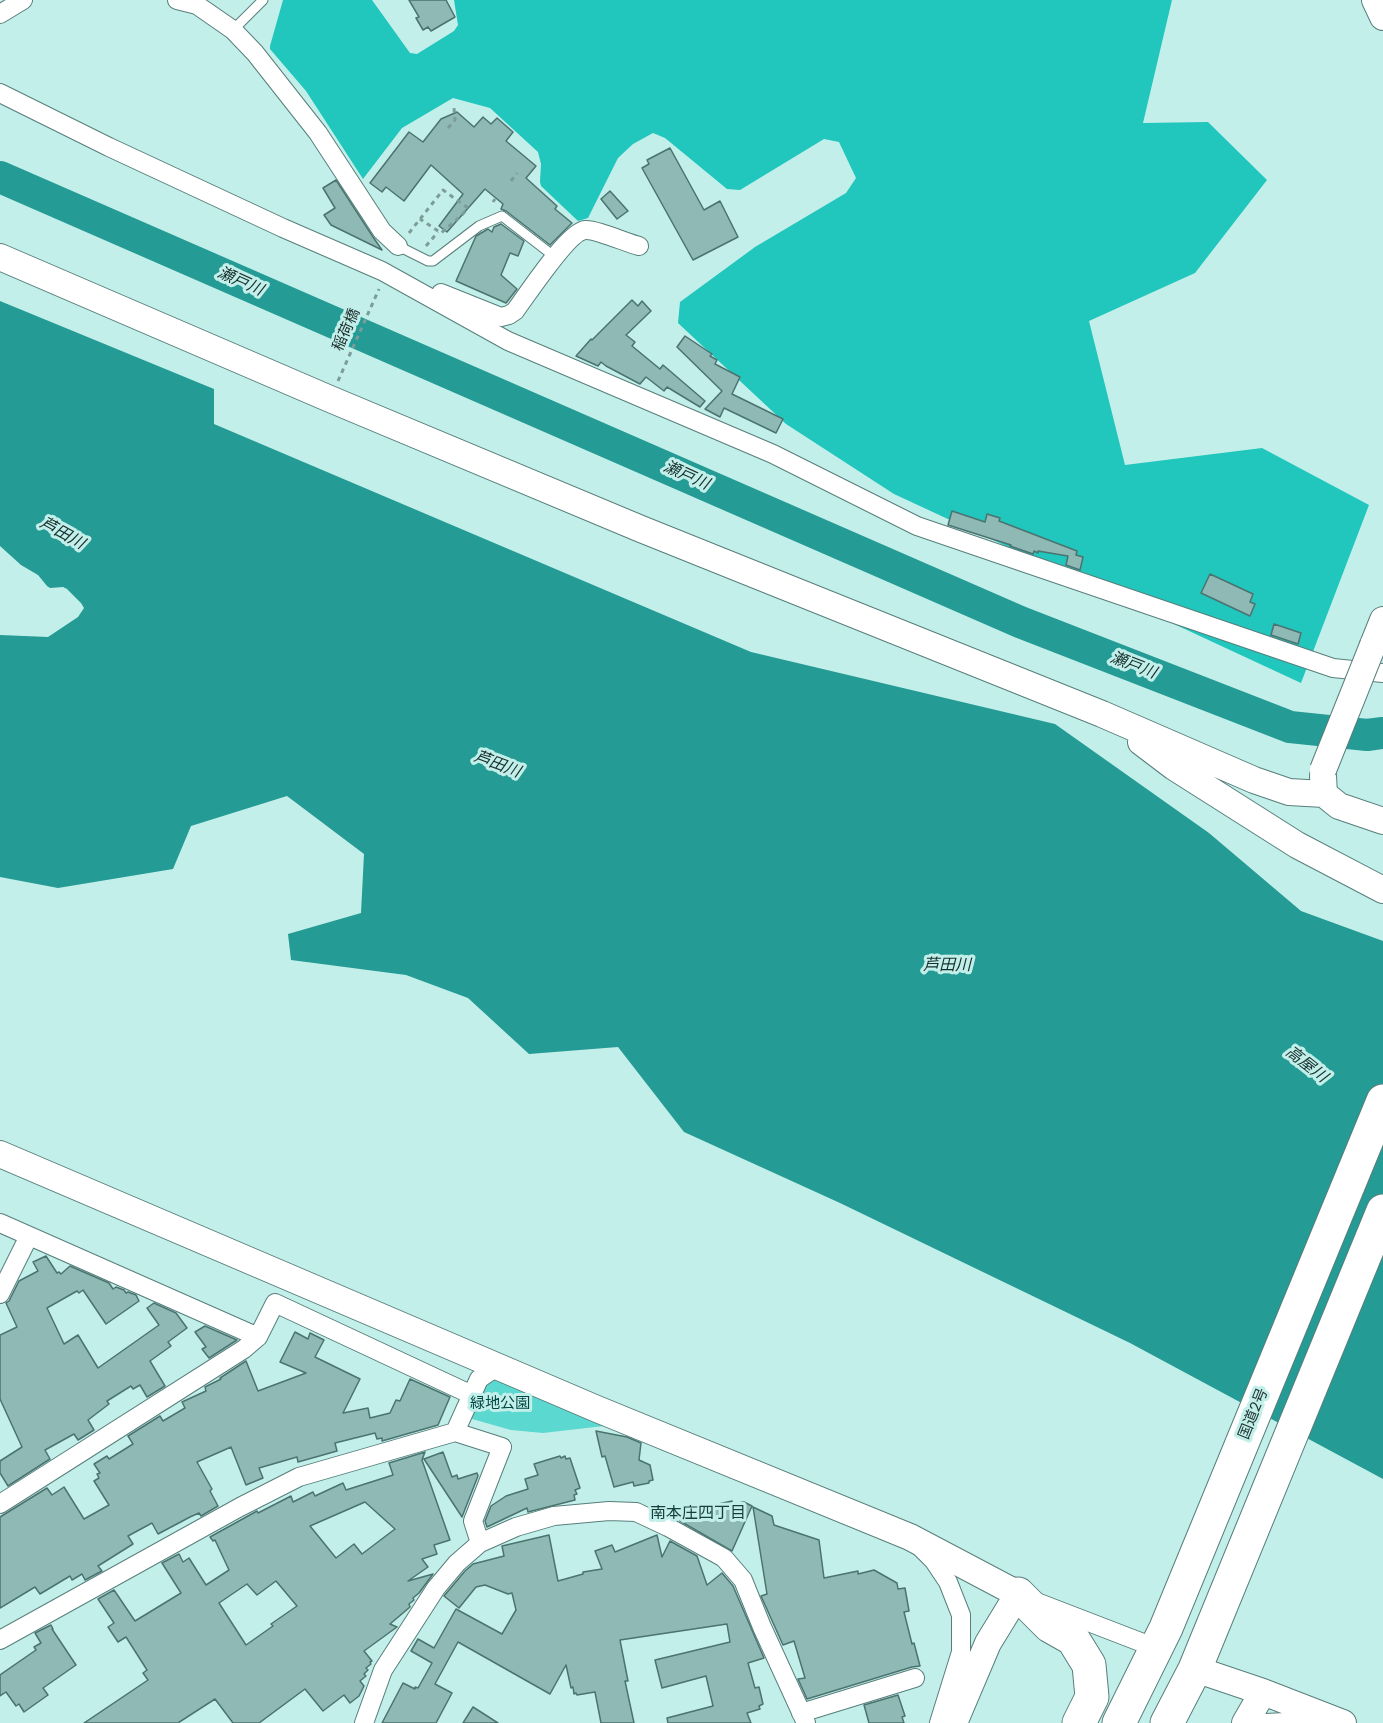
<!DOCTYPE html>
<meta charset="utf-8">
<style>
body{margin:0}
canvas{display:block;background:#c3efea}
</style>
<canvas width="1383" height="1723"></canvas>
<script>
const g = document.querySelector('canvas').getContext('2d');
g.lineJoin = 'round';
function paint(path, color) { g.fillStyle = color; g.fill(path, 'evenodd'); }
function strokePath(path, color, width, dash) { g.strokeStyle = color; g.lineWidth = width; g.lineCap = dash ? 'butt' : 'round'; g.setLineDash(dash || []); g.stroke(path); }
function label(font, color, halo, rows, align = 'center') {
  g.font = font + ' Poppins,"Noto Sans JP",sans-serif'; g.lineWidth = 6; g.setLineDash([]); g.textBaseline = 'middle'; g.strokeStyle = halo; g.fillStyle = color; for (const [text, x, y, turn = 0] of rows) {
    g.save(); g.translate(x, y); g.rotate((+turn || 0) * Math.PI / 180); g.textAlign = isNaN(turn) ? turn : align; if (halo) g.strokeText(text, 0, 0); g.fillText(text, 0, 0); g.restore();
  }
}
paint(new Path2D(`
 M487,1375L604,1426L543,1433L511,1430L465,1417Z`), '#5bd8cf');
paint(new Path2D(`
 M283,0H372L410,53L417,54L454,31L458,25L454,0H1172L1143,123L1208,122L1267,180L1195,273L1089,321L1125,465L1262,448L1369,505L1301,683L894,494L786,424L678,323L680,302L755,247L846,193L856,178L839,142L824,139L740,190L727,189L665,138L653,133L633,144L618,158L588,218L578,221L541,186L540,182L541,164L538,152L490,108L453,98L402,128L363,179L306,91L270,49V46Z`), '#21c6bd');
paint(new Path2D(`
 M0,301L214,389V424L751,652L1055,724L1209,833L1301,911L1383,941V1479L1130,1343L840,1203L684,1132L618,1047L529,1054L468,998L406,975L291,960L288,934L361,913L364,854L287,796L191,826L173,869L58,888L0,877V635L48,637L78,617L84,608L81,603L67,589L63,587L50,588L47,586L38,575L21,565L0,546Z`), '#249b94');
strokePath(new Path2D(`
 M0,177L1020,622L1290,727L1367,735L1383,733`), '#249b94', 32);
const building = new Path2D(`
 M409,0H446L455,17L431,31L428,27L423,30L416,18L419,17Z
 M457,112L474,127L483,117L491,124L497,118L513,132L506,141L536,166L526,178L557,206L555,209L572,223L550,245L506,211L501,209L503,204L485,189L447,232L439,226L463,194L431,165L404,201L386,187L382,192L370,183L409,132L423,142L441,119Z
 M670,148L704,210L720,201L738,237L693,260L642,168L649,164L647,160Z
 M336,180L373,237L382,250L331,225L324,215L335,208L323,188Z
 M610,191L628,211L617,219L601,199Z
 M501,224L524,241L518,256L510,253L501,275L517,289L506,303L456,281L476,236L488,229L492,232L494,227Z
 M632,300L638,306L642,301L651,311L626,335L635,342L632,346L660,369L663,365L705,401L700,407L667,387L664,391L646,377L640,384L606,366L601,362L598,366L576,356L591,339L592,340Z
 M685,336L712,354L710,356L717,360L715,364L740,377L732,394L783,419L776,433L724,408L720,417L705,409L722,391L677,347Z
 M952,511L985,522L987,514L1000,518L999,521L1077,551L1076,555L1083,557L1080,570L1066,565L1068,556L1038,551V553L1034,551L1033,554L1010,546L1011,545L948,525Z
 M1210,574L1253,594L1250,602L1255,604L1250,616L1201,593Z
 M1274,624L1301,633L1298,644L1271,635Z
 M46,1256L57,1273L59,1272L61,1274L70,1266L109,1283L113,1289L116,1287L124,1290L126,1293L128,1292L136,1295L139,1301L106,1324L83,1290L79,1293L77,1291L47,1308L64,1344L78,1335L98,1368L159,1325L147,1308L154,1303L176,1313L187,1328L168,1342L171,1346L150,1361L165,1386L147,1397L140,1385L133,1389L131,1386L107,1401L109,1404L88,1420L94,1430L78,1440L74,1434L45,1450L50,1459L8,1486L0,1473V1461L22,1447L0,1399V1335L17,1327L6,1303L9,1301L19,1281L38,1271L33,1262Z
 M205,1326L237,1340L209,1358L202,1349L206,1347L195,1332Z
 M295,1332L308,1339L310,1333L324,1340L315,1357L360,1379L343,1413L368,1408L370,1418L390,1413L396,1400L400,1401L410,1379L450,1397L438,1425L382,1441V1438L377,1439L375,1433L335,1443L337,1451L298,1462L297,1457L259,1468L263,1478L246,1485L231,1447L197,1462L212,1489L210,1491L218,1506L201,1516L199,1513L190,1517L158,1534L152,1523L128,1536L133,1544L98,1566L102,1571L85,1580L82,1574L72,1580L70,1576L40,1594L35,1587L0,1608V1517L47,1488L52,1495L64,1487L84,1519L109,1505L94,1481L99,1478L97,1474L100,1473L94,1464L107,1456L109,1459L133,1444L128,1436L160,1416L163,1421L185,1408L182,1402L206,1391L205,1387L221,1379L220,1378L246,1361L258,1391L306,1373L280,1362Z
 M596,1431L627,1437L641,1443L639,1460L650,1465L653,1480L649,1481V1483L634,1486L633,1482L614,1487L605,1456L602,1457Z
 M425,1452L422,1460L450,1540L434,1545L437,1554L422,1559L428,1567L408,1581L433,1574L419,1593L413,1598L414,1600L409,1604L410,1607L390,1624L397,1627L364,1651L372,1661L370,1662L371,1664L366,1668L368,1670L364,1674L366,1676L360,1681L364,1686L359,1696L350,1703L344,1695L323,1711L305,1689L259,1723H233L215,1699L178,1723H84L148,1680L143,1673L147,1670L126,1637L118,1642L108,1627L114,1623L98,1599L114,1590L135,1621L181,1593L162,1563L179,1554L183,1562L189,1558L206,1585L229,1570L215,1540L213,1541L210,1537L257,1511L258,1513L291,1496L293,1502L313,1492L315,1496L343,1483L346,1490L393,1475L389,1463ZM365,1502L395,1529L362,1554L354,1544L336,1558L310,1526ZM276,1581L297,1606L271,1624L273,1626L246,1645L219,1603L247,1584L257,1595Z
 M443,1452L452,1477L457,1475L458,1479L477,1473L478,1476L462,1517L424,1459Z
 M560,1456L561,1458L565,1456L566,1459L570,1458L580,1488L575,1490L577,1494L574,1495L575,1500L528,1512L527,1508L487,1527L485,1521L491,1506L506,1496L528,1489L525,1479L538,1475L534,1464Z
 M732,1501V1504L744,1502L752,1506L732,1551L680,1521L688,1506L696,1510L699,1506L713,1513L718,1504Z
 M753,1507L772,1516L774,1525L819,1540L824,1578L858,1571V1574L874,1570L897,1583L898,1589L905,1588L909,1611L904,1612L912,1644L914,1643L920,1666L912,1667L807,1699L798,1679L805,1678L794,1641L783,1645L761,1596L767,1594Z
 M549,1535L558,1581L583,1574V1572L602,1569L595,1551L612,1545L615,1552L657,1535L662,1557L670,1541L697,1556L707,1585L722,1573L733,1586L764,1658L748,1663L755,1688L759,1687L763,1704L759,1706L760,1709L747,1713L751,1723H668L667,1718L713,1706L706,1676L662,1688L655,1660L730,1642L727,1624L620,1640L628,1681H625L634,1723H601L595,1692L577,1695L576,1693L574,1694L573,1687L571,1688L566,1665L550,1694L458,1642L435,1684L452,1693L436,1723H382L403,1683L415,1689V1687L418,1688L432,1663L411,1651L418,1639L434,1648L456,1609L502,1634L516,1610L512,1593L508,1594L485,1585L476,1587L459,1608L444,1596L465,1571L473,1564L504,1556L502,1546Z
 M51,1625L53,1629H52L76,1665L43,1688L48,1695L24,1712L19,1704L16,1706L6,1692L0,1696V1675L36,1650L34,1647L41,1643L35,1633Z
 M898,1695L905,1716L902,1717L904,1723H869L864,1705Z
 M473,1707L498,1723H463Z`);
paint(building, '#8fb9b4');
strokePath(building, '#4b7370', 1.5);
const lane = new Path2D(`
 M233,30L263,0
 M398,246L428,261H433L479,226L502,216L555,257`);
const street = new Path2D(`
 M177,0L197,5L233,30L255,53L318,133L382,231L398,246
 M0,14L23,0
 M0,93L109,147L283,228L382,271L508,341L773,454L917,526L1333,668L1383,673
 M441,293L501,317L509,315L515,311C527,295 568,232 585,230C595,229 627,243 639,246
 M0,1223L258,1337
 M0,1294L29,1236
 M455,1432L479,1379L498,1366
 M0,1504L244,1349L258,1337L275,1303L472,1395
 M921,1548L934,1561L948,1582L961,1615V1652L939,1723
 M1034,1601L1156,1648
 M0,1640L240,1507L299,1477L455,1432L502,1447L473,1521L480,1543
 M801,1713L915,1678
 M364,1723L383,1670L436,1588L457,1563L480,1543L516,1527L554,1516L609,1511L636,1512L668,1527L724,1558L743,1580L762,1627L806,1723
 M1266,1723L1305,1721L1316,1723`);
const secondary = new Path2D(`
 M1375,0L1383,17
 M0,257L330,399L641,529L1102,714L1254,780L1289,792L1324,794
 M1373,645L1383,620
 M1141,742L1174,767L1297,845L1383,890
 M1323,776L1324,794L1339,806L1383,821
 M0,1154L597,1409L910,1537L1018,1594L988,1643L954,1723
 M1195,1669L1263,1692L1343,1723
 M1245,1723L1263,1692`);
const highway = new Path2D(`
 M1018,1594L1050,1626L1073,1639L1089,1665L1092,1697L1079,1723
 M1119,1723L1166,1628L1383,1101
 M1167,1723L1195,1669L1383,1211`);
strokePath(lane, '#577f7b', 11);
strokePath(street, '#577f7b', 20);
strokePath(secondary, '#577f7b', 28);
strokePath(highway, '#577f7b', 35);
strokePath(new Path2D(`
 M448,128L455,120L454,108
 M511,181L517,173
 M493,202L495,199
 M409,233L443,190L468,208L461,216L441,233L420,219
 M426,246L438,232
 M338,381L379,289`), '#7c9c99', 3, [4.5, 4.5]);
strokePath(lane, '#fff', 9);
strokePath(street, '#fff', 18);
strokePath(secondary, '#fff', 26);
strokePath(highway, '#fff', 33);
const secondaryBridge = new Path2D(`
 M1323,770L1373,645`);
strokePath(secondaryBridge, '#577f7b', 28, []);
strokePath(secondaryBridge, '#fff', 26);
label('15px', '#1e2f2e', '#c3efea', [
 ["稲荷橋",347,330,-66],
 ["国道2号",1254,1414,-68]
]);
label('15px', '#004643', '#c3efea', [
 ["緑地公園",500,1404]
]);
label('italic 16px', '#162f2d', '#c3efea', [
 ["瀬戸川",240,282,24],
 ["瀬戸川",686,476,24],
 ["芦田川",62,534,29],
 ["瀬戸川",1133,666,21],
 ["芦田川",497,765,21],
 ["芦田川",947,966],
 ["高屋川",1306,1065,38]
]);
label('16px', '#163e3b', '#c3efea', [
 ["南本庄四丁目",698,1514]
]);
</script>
